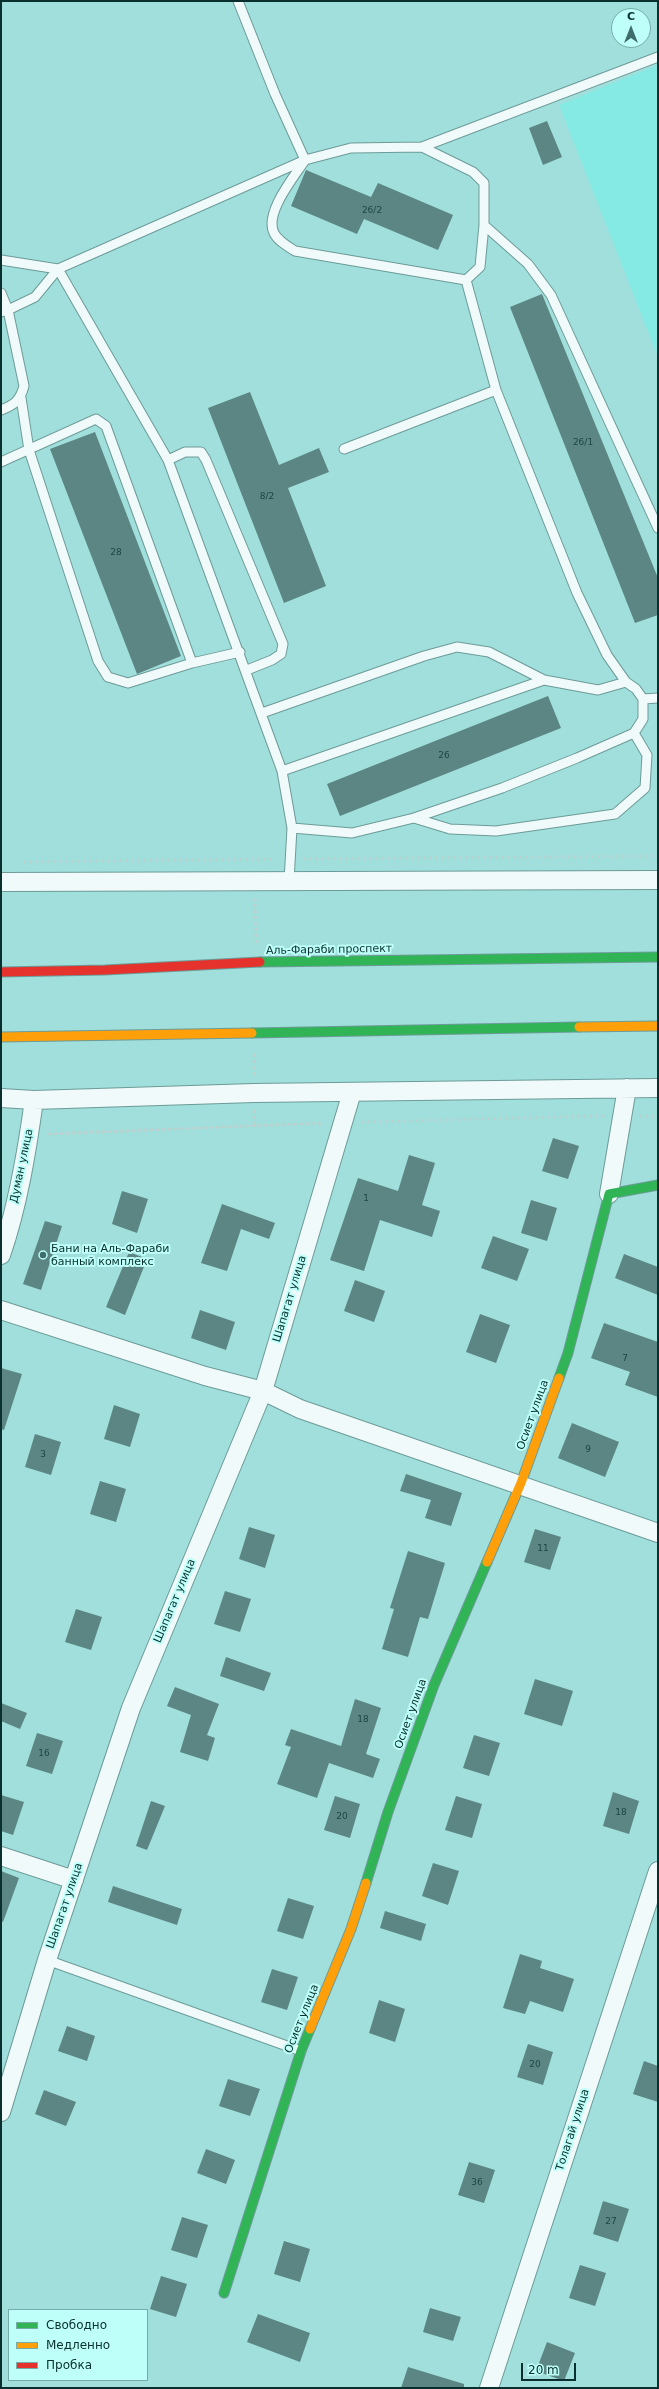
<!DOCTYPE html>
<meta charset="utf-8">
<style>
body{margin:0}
#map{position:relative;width:659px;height:2389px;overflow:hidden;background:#a0dfdb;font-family:"DejaVu Sans",sans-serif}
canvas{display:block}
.frame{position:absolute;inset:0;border:2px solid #09302e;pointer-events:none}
.legend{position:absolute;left:8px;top:2309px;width:140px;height:72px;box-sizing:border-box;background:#befff9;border:1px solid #76aca8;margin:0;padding:5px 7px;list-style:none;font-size:12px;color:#09302e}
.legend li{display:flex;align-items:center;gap:8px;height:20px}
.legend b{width:20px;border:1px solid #76aca8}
.north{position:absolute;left:611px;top:8px;width:40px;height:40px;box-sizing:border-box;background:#befff9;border:1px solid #76aca8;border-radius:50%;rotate:0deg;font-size:11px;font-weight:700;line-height:16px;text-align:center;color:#09302e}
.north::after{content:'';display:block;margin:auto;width:14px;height:18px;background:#3e6d6b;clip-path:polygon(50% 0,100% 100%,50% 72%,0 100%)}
.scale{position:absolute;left:521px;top:2363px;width:55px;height:18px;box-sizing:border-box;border:2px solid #09302e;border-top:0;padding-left:5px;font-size:12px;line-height:14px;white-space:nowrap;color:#09302e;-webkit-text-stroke:3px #befff9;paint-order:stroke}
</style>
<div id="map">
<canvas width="659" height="2389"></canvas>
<div class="frame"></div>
<ul class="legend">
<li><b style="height:5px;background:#30b455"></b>Свободно</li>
<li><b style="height:5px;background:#ff9f0a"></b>Медленно</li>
<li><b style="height:5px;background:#e5322d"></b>Пробка</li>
</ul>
<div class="north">С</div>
<div class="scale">20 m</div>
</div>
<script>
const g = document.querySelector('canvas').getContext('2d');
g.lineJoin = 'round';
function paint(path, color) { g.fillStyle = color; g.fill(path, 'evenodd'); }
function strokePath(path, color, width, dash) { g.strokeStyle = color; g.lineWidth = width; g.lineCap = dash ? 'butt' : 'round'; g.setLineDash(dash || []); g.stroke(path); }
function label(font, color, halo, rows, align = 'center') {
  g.font = font + ' "DejaVu Sans",sans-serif'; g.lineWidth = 4; g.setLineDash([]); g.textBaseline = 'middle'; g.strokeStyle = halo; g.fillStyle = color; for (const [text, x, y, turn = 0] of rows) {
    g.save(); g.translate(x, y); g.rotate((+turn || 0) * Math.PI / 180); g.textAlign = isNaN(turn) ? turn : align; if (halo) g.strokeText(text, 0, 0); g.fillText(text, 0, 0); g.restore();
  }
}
paint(new Path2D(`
 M658,65V357L559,105Z`), '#84eae3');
paint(new Path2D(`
 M547,121L562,157L543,165L529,128Z
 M306,170L371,197L378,183L453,215L438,250L364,219L357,234L291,206Z
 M542,294L658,578V615L635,623L510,307Z
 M250,392L279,465L319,448L329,472L288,488L326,586L284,603L208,408Z
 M95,432L181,656L137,674L50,449Z
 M548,696L561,728L340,816L327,784Z
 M553,1138L579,1146L568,1179L542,1171Z
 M409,1155L435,1163L422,1205L440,1211L432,1237L380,1220L364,1271L330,1260L358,1178L398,1191Z
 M122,1191L148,1199L137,1233L112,1224Z
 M531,1200L557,1208L547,1241L521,1233Z
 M222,1204L275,1223L269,1239L241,1229L227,1271L201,1263Z
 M45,1221L62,1226L41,1290L23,1284Z
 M493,1236L529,1249L517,1281L481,1268Z
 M129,1252L147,1259L125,1315L106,1307Z
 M624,1254L658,1267V1295L615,1278Z
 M355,1280L385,1291L374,1322L344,1311Z
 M200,1310L235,1322L226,1350L191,1338Z
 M480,1314L510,1325L496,1363L466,1352Z
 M604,1323L658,1342V1397L625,1385L630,1372L591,1358Z
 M1,1368L22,1374L4,1430L1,1429Z
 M114,1405L140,1414L130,1447L104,1439Z
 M572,1423L619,1442L605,1477L558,1458Z
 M35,1434L61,1442L51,1475L25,1467Z
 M406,1474L462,1493L451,1526L425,1518L431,1500L400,1491Z
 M100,1481L126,1489L116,1522L90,1514Z
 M249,1527L275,1535L265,1568L239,1559Z
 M535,1529L561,1537L550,1570L524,1562Z
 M408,1551L445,1563L428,1619L420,1617L408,1657L382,1649L394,1609L390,1608Z
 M225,1591L251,1599L240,1632L214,1624Z
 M76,1609L102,1617L91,1650L65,1642Z
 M226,1657L271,1673L264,1691L220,1676Z
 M535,1679L573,1691L562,1726L524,1714Z
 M175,1687L219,1704L207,1735L215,1738L208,1761L180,1752L191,1715L167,1706Z
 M355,1699L381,1708L366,1754L380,1759L373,1778L329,1763L317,1798L277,1784L291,1747L285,1745L291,1729L341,1746Z
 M1,1703L27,1713L20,1729L1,1721Z
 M37,1733L63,1741L52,1774L26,1766Z
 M474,1735L500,1743L489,1776L463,1768Z
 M613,1792L639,1801L629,1834L603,1826Z
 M1,1795L24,1802L13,1835L1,1831Z
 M335,1796L360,1804L350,1838L324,1830Z
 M456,1796L482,1804L472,1838L445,1830Z
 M151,1801L165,1806L147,1850L136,1846Z
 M433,1863L459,1871L448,1905L422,1896Z
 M1,1871L19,1878L3,1922L1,1921Z
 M113,1886L182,1909L177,1925L108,1902Z
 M288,1898L314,1906L303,1939L277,1931Z
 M385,1911L426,1924L421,1941L380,1928Z
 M520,1954L542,1961L540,1968L574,1979L563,2012L530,2001L525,2014L503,2008Z
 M272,1969L298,1977L287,2010L261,2002Z
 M379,2000L405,2009L395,2042L369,2033Z
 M67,2026L95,2036L87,2061L58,2051Z
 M528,2044L553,2052L543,2085L517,2077Z
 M644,2061L658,2066V2102L633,2094Z
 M228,2079L260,2089L250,2116L219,2106Z
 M44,2090L76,2102L66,2126L35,2114Z
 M206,2149L235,2160L226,2184L197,2173Z
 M469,2162L495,2170L484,2203L458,2195Z
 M603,2201L629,2209L618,2242L593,2234Z
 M182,2217L208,2225L197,2258L171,2250Z
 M284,2241L310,2249L300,2282L274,2274Z
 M580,2265L606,2273L595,2306L569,2298Z
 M161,2276L187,2284L176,2317L150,2309Z
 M430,2308L461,2317L453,2341L423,2332Z
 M258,2314L310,2333L300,2362L247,2342Z
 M547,2342L575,2353L564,2381L536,2371Z
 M408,2367L464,2384V2388H401Z`), '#5c8683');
const lane = new Path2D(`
 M238,1L275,94L305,160C294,177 264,213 274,233C278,241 287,246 295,251L466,280
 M422,147L658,57
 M484,225L528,264L551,295L658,528
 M1,260L58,269L305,160L351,148L422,147L473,172L484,183V225L480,267L466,280L496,390L577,593L607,655L626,682L636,689L643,699V719L634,733L577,758L502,788L414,818L352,833L292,828
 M1,293L8,310L35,297L58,269L168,460L282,771L292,828L289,881
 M1,312L8,310L24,386C20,401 14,405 1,410
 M21,398L29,450L98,661L108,677L128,683L192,663L240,652
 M344,449L496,390
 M168,460L185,452H201L206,460L283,644L281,654L272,660L247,670
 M1,462L96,419L106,426L192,663
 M643,699L658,698
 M262,713L424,656L457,647L489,652L544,680
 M282,771L544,680L598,690L626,682
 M414,818L450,829L496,831L615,814L645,788L647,755L634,733
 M47,1960L301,2051`);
const street = new Path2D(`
 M1,882L658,880
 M1,1098L34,1100L254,1093L658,1088
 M609,1194L627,1088
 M1,1255C18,1206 27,1151 34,1100
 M1,1310L205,1376L263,1391L300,1409L658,1533
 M1,1856L74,1880
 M1,2112L47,1960L131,1708L263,1391L352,1092
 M489,2388L658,1871`);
const fast = new Path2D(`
 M260,962L658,957
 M252,1033L579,1027
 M559,1378L568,1353L609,1194L658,1185
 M366,1883L388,1812L434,1685L487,1562
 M224,2293L301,2051L310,2029`);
const slow = new Path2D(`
 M579,1027L658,1026
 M1,1037L252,1033
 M487,1562L521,1483L559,1378
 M310,2029L351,1929L366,1883`);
const jam = new Path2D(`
 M1,972L105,970L260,962`);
strokePath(lane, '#6c9b98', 11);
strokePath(street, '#6c9b98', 20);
strokePath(fast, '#6c9b98', 11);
strokePath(slow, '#6c9b98', 11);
strokePath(jam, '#6c9b98', 11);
strokePath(new Path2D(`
 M303,859L658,856
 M23,862L276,859
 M255,898L256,943
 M254,1075V1052
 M254,1110L255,1125
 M639,1116L658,1117
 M361,1122L604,1116
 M48,1134L324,1123`), '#bcd0ce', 2.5, [3, 3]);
strokePath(lane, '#f1fafa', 9);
strokePath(street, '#f1fafa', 18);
strokePath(fast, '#30b455', 9);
strokePath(slow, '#ff9f0a', 9);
strokePath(jam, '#e5322d', 9);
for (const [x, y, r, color] of [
 [43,1255,4,"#3e6d6b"]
]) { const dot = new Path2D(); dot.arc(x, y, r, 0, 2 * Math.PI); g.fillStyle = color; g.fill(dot); strokePath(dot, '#befff9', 1.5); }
label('9px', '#1e4643', null, [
 ["26/2",372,211],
 ["26/1",583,443],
 ["8/2",267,497],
 ["28",116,553],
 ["26",444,756],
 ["1",366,1199],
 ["7",625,1359],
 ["9",588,1450],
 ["3",43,1455],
 ["11",543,1549],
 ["18",363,1720],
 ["16",44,1754],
 ["18",621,1813],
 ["20",342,1817],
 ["20",535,2065],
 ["36",477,2183],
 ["27",611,2222]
]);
label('11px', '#09302e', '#befff9', [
 ["Аль-Фараби проспект",329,950,-1],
 ["Думан улица",22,1166,-78],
 ["Шапагат улица",290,1299,-73],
 ["Осиет улица",533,1415,-70],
 ["Шапагат улица",175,1601,-67],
 ["Осиет улица",411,1714,-70],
 ["Шапагат улица",65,1906,-71],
 ["Осиет улица",302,2019,-68],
 ["Толагай улица",573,2130,-72]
]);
label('11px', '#09302e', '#befff9', [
 ["Бани на Аль-Фараби",51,1249],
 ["банный комплекс",51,1262]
], 'left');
</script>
